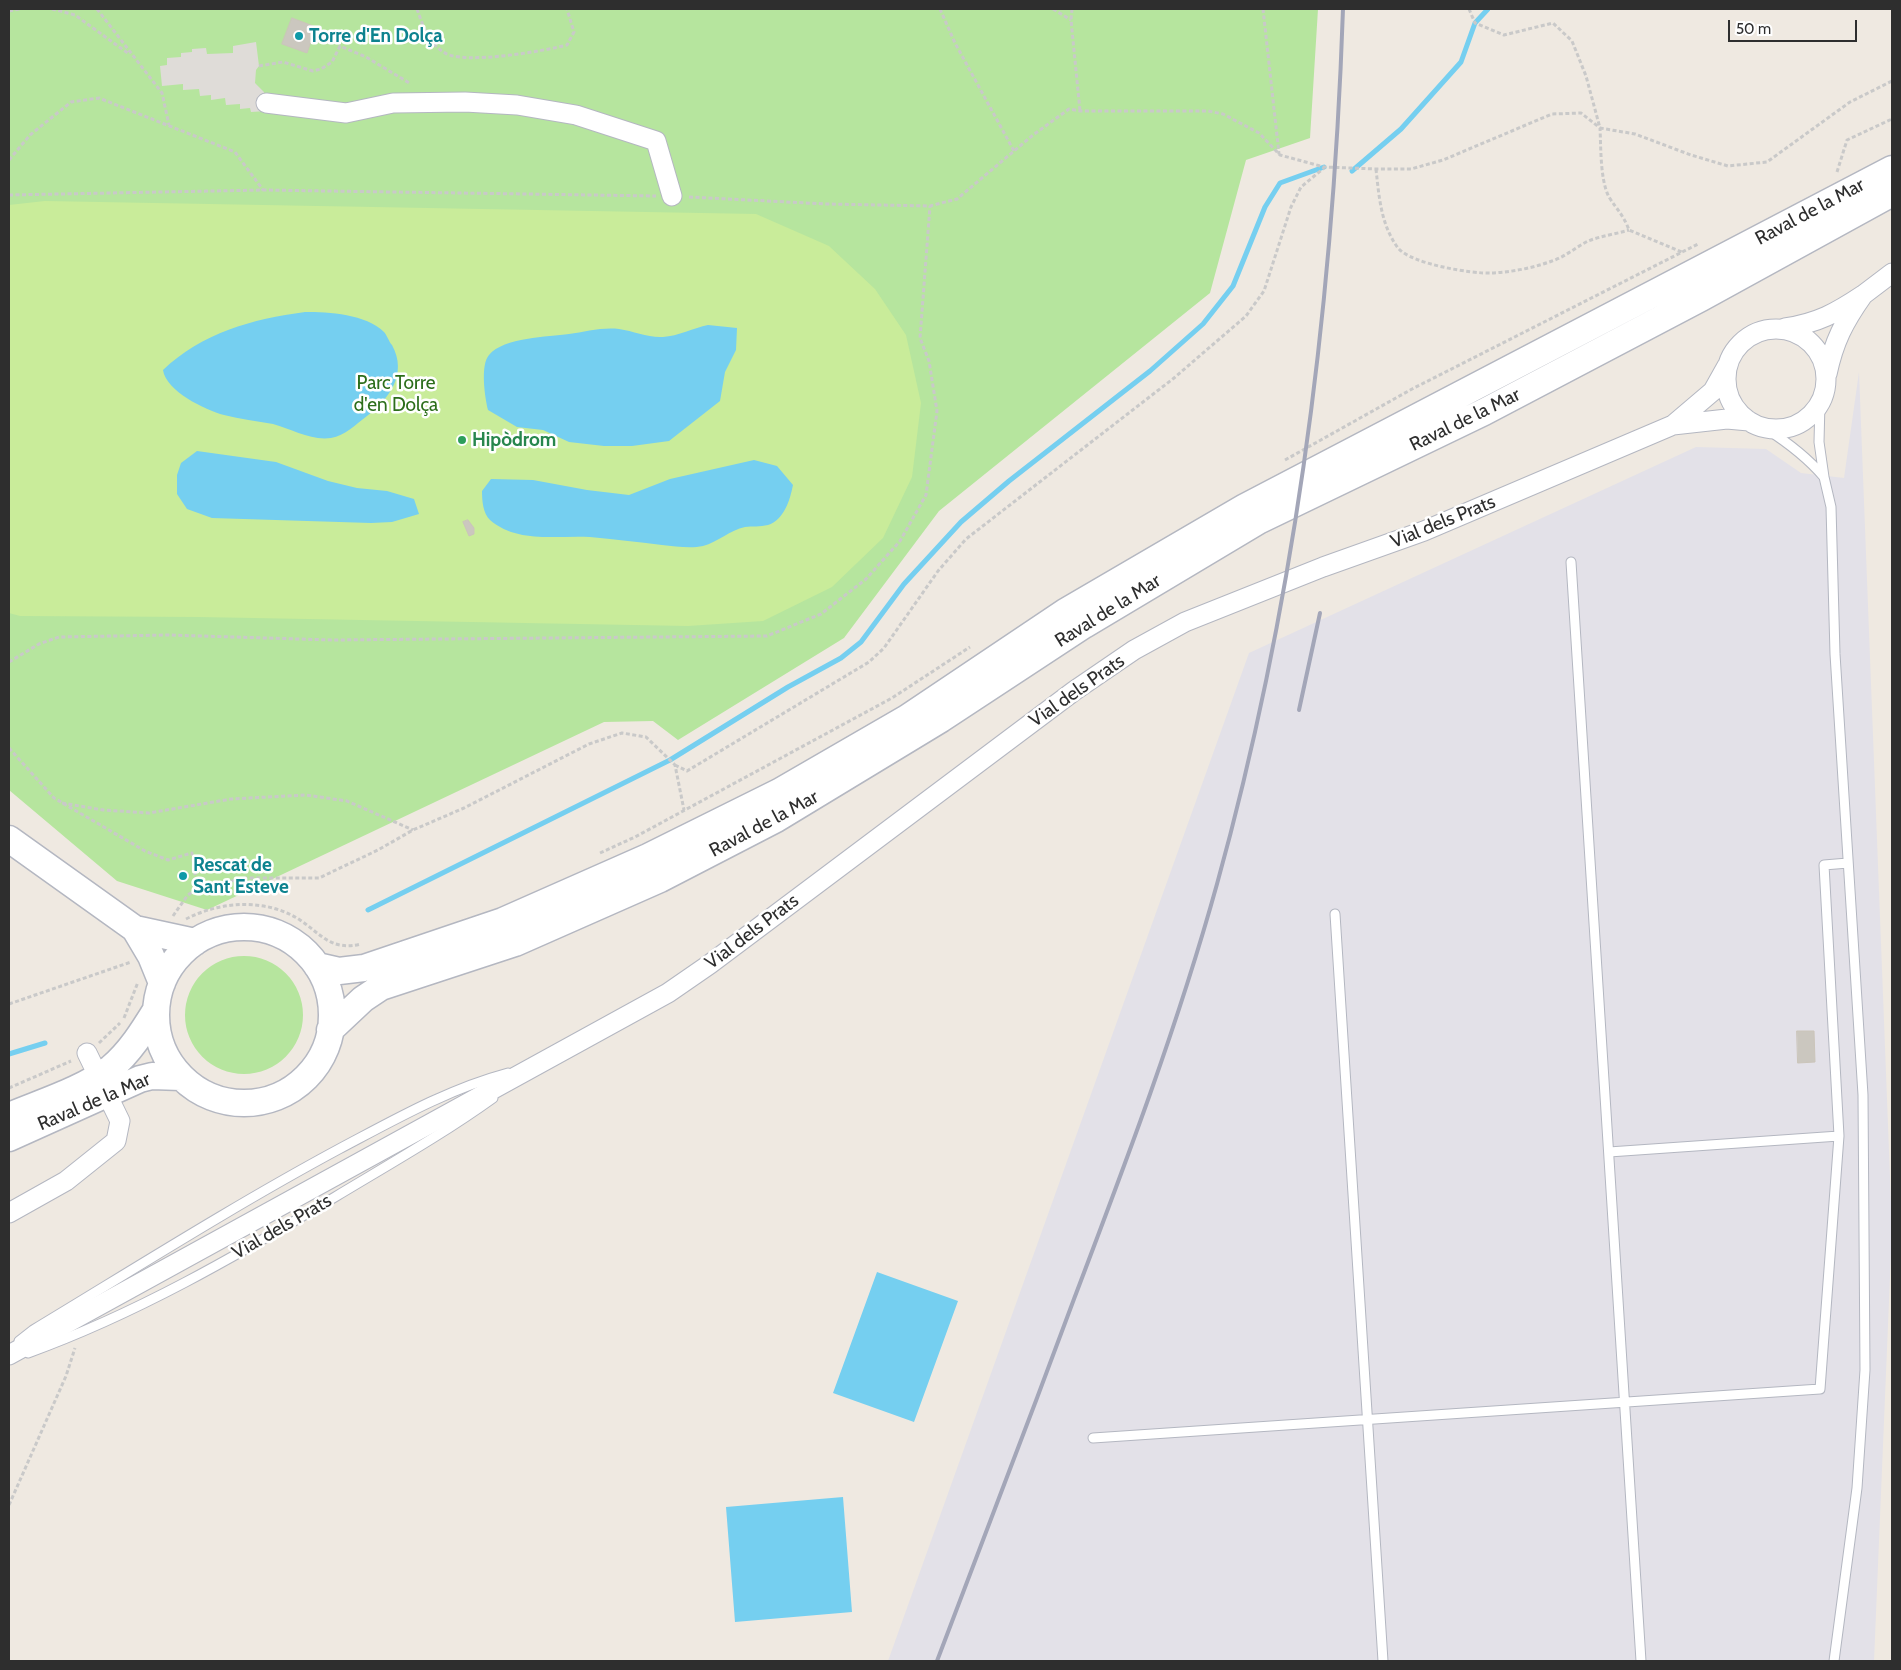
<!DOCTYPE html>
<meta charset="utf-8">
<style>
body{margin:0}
#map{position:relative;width:1901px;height:1670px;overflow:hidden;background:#efe9e1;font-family:Cabin,sans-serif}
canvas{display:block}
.frame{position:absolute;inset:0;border:10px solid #2e2e2e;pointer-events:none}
.scale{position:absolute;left:1728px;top:20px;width:129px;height:22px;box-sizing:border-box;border:2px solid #2e2e2e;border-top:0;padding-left:6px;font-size:15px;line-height:18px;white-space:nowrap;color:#2e2e2e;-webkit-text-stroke:4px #fff;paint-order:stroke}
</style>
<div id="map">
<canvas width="1901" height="1670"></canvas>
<div class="frame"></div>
<div class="scale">50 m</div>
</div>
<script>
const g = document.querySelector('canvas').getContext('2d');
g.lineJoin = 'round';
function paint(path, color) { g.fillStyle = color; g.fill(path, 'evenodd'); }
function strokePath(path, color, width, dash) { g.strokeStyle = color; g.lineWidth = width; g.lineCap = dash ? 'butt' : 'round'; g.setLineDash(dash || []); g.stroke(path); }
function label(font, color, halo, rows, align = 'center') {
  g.font = font + ' Cabin,sans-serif'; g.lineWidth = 5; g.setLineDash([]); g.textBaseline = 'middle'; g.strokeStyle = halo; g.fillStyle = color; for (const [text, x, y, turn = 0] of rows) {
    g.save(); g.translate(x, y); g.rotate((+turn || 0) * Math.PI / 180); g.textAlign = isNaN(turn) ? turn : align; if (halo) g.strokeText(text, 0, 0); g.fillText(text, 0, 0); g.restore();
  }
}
paint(new Path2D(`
 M1859,372L1892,1229L1874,1661H888L1249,653L1696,447L1766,449L1801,473L1844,478Z`), '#e3e1e8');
paint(new Path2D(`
 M9,9H1318L1310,138L1246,160L1210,293L939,511L844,638L678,740L653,721L604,722L207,910L117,881L9,790Z
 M185 1015a59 59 0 1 1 118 0a59 59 0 1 1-118 0Z`), '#b6e59e');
paint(new Path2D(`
 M45,201L756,214L829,246L875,289L906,335L921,403L912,477L883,538L832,587L763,621L688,626L199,617L20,616L9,613V205Z`), '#c9ec9a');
paint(new Path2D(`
 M256,42L259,66L256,70L255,83L264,92L267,111L251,112L250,108L240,109V104L226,105L225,98L211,100V95L200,96L199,89L183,90V84L162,86L160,66L167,65V58L181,57V53L192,52V49L206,48L207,54L233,53V46Z`), '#dfdcd8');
paint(new Path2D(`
 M305,312C329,312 366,314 384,332C387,335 389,342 392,345C408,374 389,399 367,416C356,424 345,436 331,438C311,441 292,429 273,424C257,421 240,419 224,415C205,410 166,391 163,370C202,333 252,319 305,312Z
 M708,325L737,328L736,350L725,372L720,401L669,441L632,446H604L569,442L543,430L517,427L488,410C485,398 480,365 489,355C504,337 548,337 569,334C585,332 602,327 619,329C634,331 648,338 663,337C678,336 694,328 708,325Z
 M197,451L276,462L328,481L357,488L387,491L414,499L419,514L392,522L371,523L212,518L187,509L177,494V475L181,463Z
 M754,460L777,466L793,485C790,500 784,520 768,525C760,527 752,526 745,527C730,530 718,542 703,546C690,549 675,546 662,545C638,542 613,539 590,537C557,535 518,544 490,520C483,513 482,501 482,491L491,479L533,480L587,490L629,495L670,479Z
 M877,1272L958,1301L914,1422L833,1393Z
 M843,1497L852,1612L735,1622L726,1507Z`), '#75cff0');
strokePath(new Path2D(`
 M1352,171L1401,129L1461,62L1475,23L1488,9
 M368,910L670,760L788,687L841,658L861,642L904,584L961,522L1009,481L1150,371L1203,324L1233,286L1265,207L1280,183L1324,167
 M9,1054L45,1043`), '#75cff0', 5);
const building = new Path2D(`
 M292,18L316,27L307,53L282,44Z
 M468,520L474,528V534L469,536L463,522Z
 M1797,1031H1814L1815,1062L1798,1063Z`);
paint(building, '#cbc7bf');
strokePath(building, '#cbc5ba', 1);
const lane = new Path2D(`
 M1765,428C1787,442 1807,457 1824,477L1819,442L1820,403
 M1824,477L1831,507L1835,654L1863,1095L1865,1370L1857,1488L1834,1661
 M1571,562L1641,1661
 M1335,914L1383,1661
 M1609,1152L1839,1136
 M19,1341L33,1330C134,1269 235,1205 339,1149C394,1120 448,1089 508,1073
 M28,1353C136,1314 236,1256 335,1197C388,1165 443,1134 493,1098
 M1093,1438L1820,1389L1839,1136L1824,865L1848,863`);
const street = new Path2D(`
 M266,103L346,113L393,103L465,102L517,105L576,115L656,141L672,196
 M1863,295L1892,273
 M1785,328C1818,323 1836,313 1863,295C1844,322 1834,341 1827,374
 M1726 379a50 50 0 1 1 100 0a50 50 0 1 1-100 0Z
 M1727,366L1713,391L1673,425L1727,419L1749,421
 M9,1213L66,1181L116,1141L120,1121L87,1053
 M9,1355L668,993L710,964L1074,691L1134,650L1185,622L1323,567L1424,531L1673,425`);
const secondary = new Path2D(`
 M9,839L135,929L151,956L162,983
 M156 1015a88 88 0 1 1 176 0a88 88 0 1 1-176 0Z
 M135,929L195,942
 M317,966L339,971L364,968L503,921L648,857L779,792L907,718L1065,612L1245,507L1892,169
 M330,1030L363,999L381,987L515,943L660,879L776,819L941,719L1084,625L1258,521L1484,412L1701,298L1892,193
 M9,1116C42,1102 82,1090 111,1068C130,1052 143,1031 156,1010
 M9,1138L140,1079L152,1076L181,1077`);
strokePath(lane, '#b4b7c1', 11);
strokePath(street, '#b4b7c1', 21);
strokePath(secondary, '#b4b7c1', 29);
strokePath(new Path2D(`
 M52,9L75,15L129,54
 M97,9L162,93L169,125
 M417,9C423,26 429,44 445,53C464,65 544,51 567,45L574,32L567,9
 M940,9L955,43L1014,151
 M1053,9L1071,20
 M1072,9L1071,20L1080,111
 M1263,9L1279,154
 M1469,9L1475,23L1504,35L1553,23L1572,41L1586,76L1600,128L1635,134L1691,155L1728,166L1767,162L1850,102L1892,81
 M9,11L20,9
 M259,66L283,62L313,71L321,69L332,62L340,46L366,57L411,84
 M9,160L30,135L71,102L99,98L235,152L263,190
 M1376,169C1379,197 1381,225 1398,248C1411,264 1472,274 1492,273C1512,272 1533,268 1552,261C1565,257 1576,247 1588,241C1601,236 1616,234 1629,230
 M1837,172L1847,140L1892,119
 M9,195L263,190L656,196
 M689,197L827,204L930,206L957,199L1033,135L1069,109L1080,111H1208L1223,114L1259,133L1280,155L1324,167L1376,169H1411L1443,160L1552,114L1581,113L1600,128C1601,147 1600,180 1609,197C1617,210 1623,214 1629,230L1682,252
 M1285,460L1412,389L1698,244
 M9,662L39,644L59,637L168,635L332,640L767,636L821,614L866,579L900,541L926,495L937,411L929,361L920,338L930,206
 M9,748L54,798L145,851L168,860L192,853L197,888
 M675,765L687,771L869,662L884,648L938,571L966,539L1174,378L1246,316L1264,291L1291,207L1301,187L1324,168
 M62,803L103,810L149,813L231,799L306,795L347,801L413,830
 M600,853L635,837L892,698L970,647
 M173,916L187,896L197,888L246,878H319L378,850L413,830L464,808L589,744L622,733L646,737L675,765L684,810
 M186,919C221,901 266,898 300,920C322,935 331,951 361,944
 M9,1004L131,962
 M124,1018L138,982
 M99,1043L120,1023
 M9,1088L71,1061
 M9,1505L66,1376L75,1348`), '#c9c9c9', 3, [4, 2.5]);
strokePath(lane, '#fff', 9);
strokePath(street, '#fff', 19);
strokePath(secondary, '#fff', 26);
strokePath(new Path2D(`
 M1299,710L1320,613
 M937,1661C983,1541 1029,1420 1074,1299C1126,1162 1178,1025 1217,884C1296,599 1333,304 1343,9`), '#a3a6b8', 4);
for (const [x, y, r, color] of [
 [299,36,5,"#0f9aa8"],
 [462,440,5,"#2e9e5b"],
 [183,876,5,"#0f9aa8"]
]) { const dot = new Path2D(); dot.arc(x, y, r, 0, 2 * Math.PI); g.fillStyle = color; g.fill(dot); strokePath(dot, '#fff', 2); }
label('bold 19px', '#0d838f', '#fff', [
 ["Torre d'En Dolça",309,36],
 ["Rescat de",193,865],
 ["Sant Esteve",193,887]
], 'left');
label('19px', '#2e2e2e', '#fff', [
 ["Raval de la Mar",1810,212,-28],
 ["Raval de la Mar",1465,420,-26],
 ["Vial dels Prats",1443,522,-22],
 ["Raval de la Mar",1108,611,-32],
 ["Vial dels Prats",1077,691,-35],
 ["Raval de la Mar",764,824,-28],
 ["Vial dels Prats",752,932,-37],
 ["Raval de la Mar",94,1102,-23],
 ["Vial dels Prats",282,1227,-30]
]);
label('19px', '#2c6e1b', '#fff', [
 ["Parc Torre",396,383],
 ["d'en Dolça",396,405]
]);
label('bold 19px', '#27864d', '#fff', [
 ["Hipòdrom",472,440]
], 'left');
</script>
